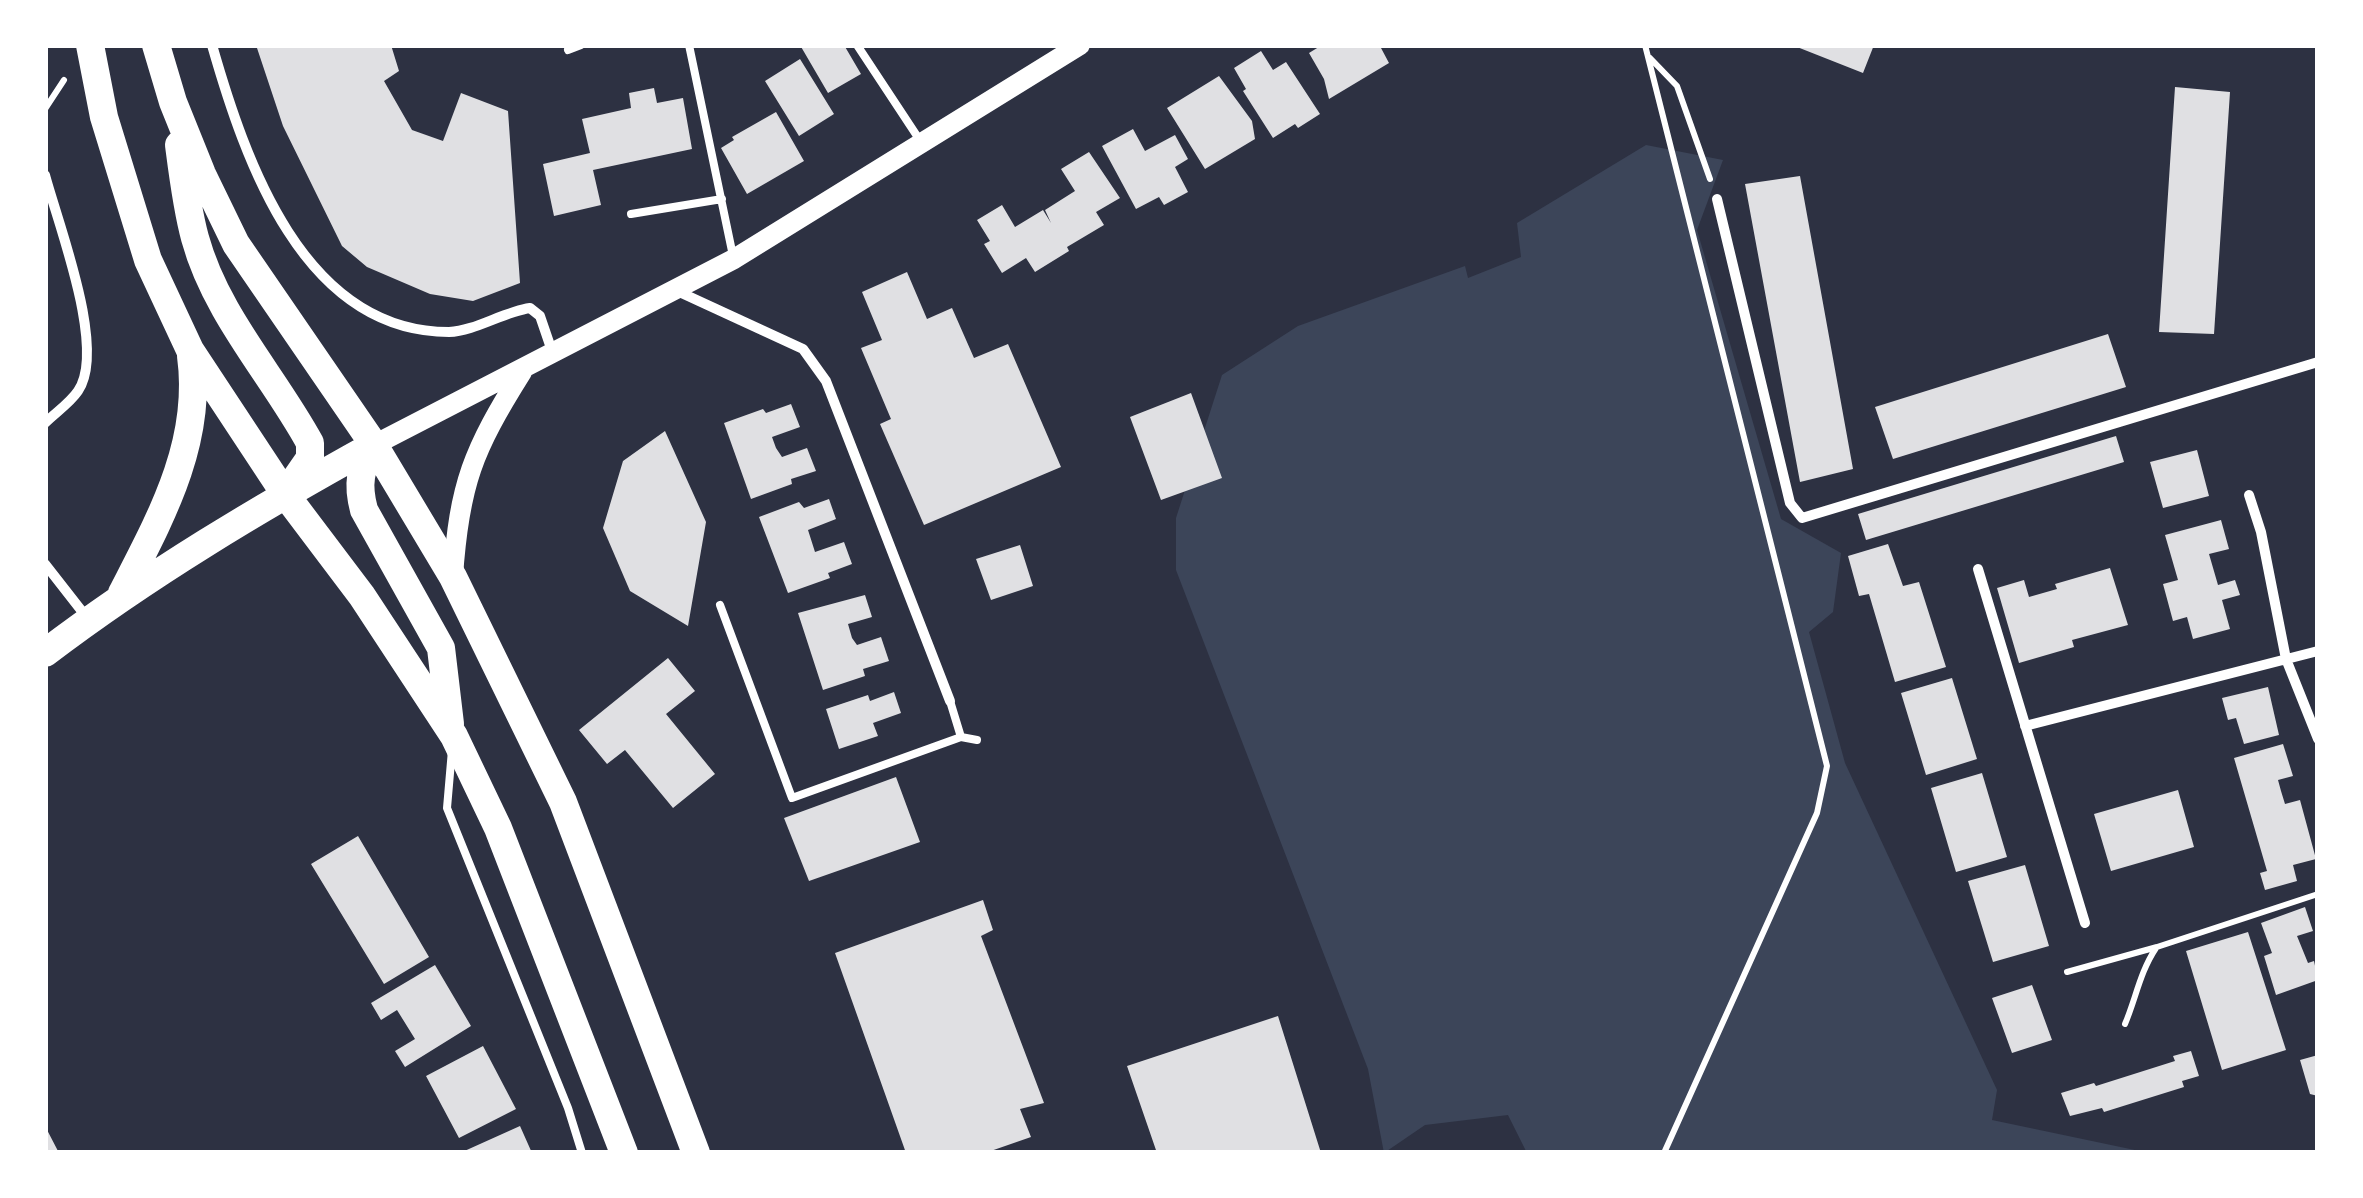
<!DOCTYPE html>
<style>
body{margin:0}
#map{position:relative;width:2363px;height:1198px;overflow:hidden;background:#2d3142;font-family:"PT Sans",sans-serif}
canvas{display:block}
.frame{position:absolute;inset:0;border:48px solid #fff;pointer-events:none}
</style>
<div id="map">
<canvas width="2363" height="1198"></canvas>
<div class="frame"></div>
</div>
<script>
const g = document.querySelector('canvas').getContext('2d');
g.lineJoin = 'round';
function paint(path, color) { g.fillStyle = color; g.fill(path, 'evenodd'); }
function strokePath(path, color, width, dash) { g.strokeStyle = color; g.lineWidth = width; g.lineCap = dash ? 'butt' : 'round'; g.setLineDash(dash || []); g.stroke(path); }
paint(new Path2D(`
 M1646,145L1723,160L1697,230L1781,519L1841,553L1833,612L1809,632L1845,763L1997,1090L1992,1120L2149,1153H1527L1508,1115L1425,1125L1384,1153L1368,1069L1176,570V518L1222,375L1298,326L1465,266L1468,278L1521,257L1517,223Z`), '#3c4559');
paint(new Path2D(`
 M256,45H391L399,71L384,81L412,130L443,141L461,93L508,111L520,283L473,301L430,294L367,267L342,246L283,126Z
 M800,45H844L861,74L828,93Z
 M1322,45H1386L1381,48L1389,63L1329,99L1324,79L1309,53Z
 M1792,45H1874L1863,73Z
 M1261,51L1273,70L1286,62L1320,114L1298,128L1295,124L1273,138L1243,91L1246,89L1234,68Z
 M800,59L834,114L799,136L765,81Z
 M1219,76L1252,121L1255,139L1205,169L1167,108Z
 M2175,87L2230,92L2214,334L2159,332Z
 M654,88L657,103L683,98L692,149L593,170L601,205L554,216L543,164L590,153L582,119L631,108L629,93Z
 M776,112L804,161L747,194L721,148L734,140L732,137Z
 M1133,129L1145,151L1175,135L1188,159L1175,167L1188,192L1164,205L1159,197L1136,209L1102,146Z
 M1089,152L1120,198L1096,212L1104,225L1067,247L1069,251L1035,272L1026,258L1002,273L984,244L990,241L977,220L1002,205L1015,227L1043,210L1051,223L1045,210L1075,191L1061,169Z
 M1800,176L1853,469L1800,482L1745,184Z
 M907,272L927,319L952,308L974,358L1008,344L1061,467L924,525L880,424L891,419L861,348L882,340L862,292Z
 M2108,334L2126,387L1893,459L1875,407Z
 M1191,393L1222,478L1161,500L1130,417Z
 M791,404L800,427L772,437L776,448L782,457L807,448L816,471L791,479L792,484L751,499L724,423L763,409L766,413Z
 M665,431L706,522L688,626L630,591L603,528L623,461Z
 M2116,436L2124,462L1866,540L1858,514Z
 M2197,450L2209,496L2163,508L2150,462Z
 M829,499L836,519L808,530L815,552L844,542L852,564L828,573L830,578L788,593L759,517L799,502L804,508Z
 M2221,520L2229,549L2209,554L2218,585L2235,580L2240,595L2222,600L2230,629L2193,639L2187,617L2173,621L2163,584L2178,580L2165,535Z
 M1888,544L1903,586L1919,582L1946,667L1895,682L1869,594L1859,596L1848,556Z
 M1020,545L1033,586L991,600L976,559Z
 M2110,568L2128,625L2072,640L2074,647L2019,663L1997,588L2024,580L2029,597L2057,589L2055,584Z
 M865,595L872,617L848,624L852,638L857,645L881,637L889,661L863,669L865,676L823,690L798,613Z
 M668,658L695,691L666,714L715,774L673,808L625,750L607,764L579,730Z
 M1952,678L1977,759L1926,775L1901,693Z
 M2268,687L2279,735L2244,744L2236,718L2228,720L2222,698Z
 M894,692L901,713L873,723L878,736L839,749L826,709L868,695L870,701Z
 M2283,744L2293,776L2278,780L2281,791L2285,804L2300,800L2316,859L2293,865L2297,881L2265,890L2260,873L2267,871L2234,758Z
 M1982,773L2007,857L1956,872L1931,788Z
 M896,777L920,842L809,881L784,818Z
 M2178,790L2194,847L2111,871L2094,814Z
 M358,836L429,957L384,984L311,864Z
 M2025,865L2049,946L1993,962L1968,881Z
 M983,900L993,930L981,936L1044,1103L1020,1109L1031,1137L985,1153H906L835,953Z
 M2305,907L2313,931L2297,936L2308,963L2314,961L2318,980L2276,995L2264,956L2272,953L2261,923Z
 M2248,932L2286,1050L2222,1070L2186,951Z
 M435,965L471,1026L405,1067L395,1051L415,1039L397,1010L381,1020L371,1003Z
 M2032,985L2052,1040L2012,1053L1992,998Z
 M1278,1016L1321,1153H1157L1127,1066Z
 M483,1046L516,1109L459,1138L426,1076Z
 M2191,1051L2199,1076L2182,1081L2184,1087L2104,1112L2102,1108L2070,1116L2061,1093L2094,1083L2096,1086L2175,1061L2173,1056Z
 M2318,1055V1096L2310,1094L2300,1060Z
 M45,1126L59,1153H45Z
 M520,1126L532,1153H460Z`), '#e0e0e3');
strokePath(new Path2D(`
 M1645,45L1827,766L1817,813L1664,1153
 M1650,58L1677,86L1710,179
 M45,109L64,80
 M2067,972L2157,947L2318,894
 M2125,1024C2136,998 2140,972 2156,948`), '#fff', 6);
strokePath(new Path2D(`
 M689,45L733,256
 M857,45L921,142
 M568,50L581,45
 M631,214L722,199
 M720,605L792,798L961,737
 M950,701L961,737L977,740
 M452,750L447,808L568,1108L582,1153`), '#fff', 8);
strokePath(new Path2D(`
 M212,45C245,160 303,332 449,332C475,331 503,312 530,308L540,316L553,354
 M45,175C58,224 107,349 78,391C70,403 55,413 45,423
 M1717,199L1790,503L1802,518L2318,362
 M675,290L803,349L826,381L950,701
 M2249,495L2261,532L2286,659L2318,739
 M45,564L88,619
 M1978,569L2085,923
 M2025,726L2318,651`), '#fff', 10);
strokePath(new Path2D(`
 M374,445L734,259L1080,45
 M453,577C459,484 473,450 522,372`), '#fff', 20);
strokePath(new Path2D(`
 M90,45L104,117L148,260L190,350L285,494L362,596L454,736L498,828L624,1153
 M156,45L173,102L202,174L236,244L374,445L453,577L563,802L696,1153
 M179,145C183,176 187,209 195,238C216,315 273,375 310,443V458L285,494
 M374,445C360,468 357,484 364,510L441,648L450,724
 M122,593C160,519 203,443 191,356
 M45,653C149,574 260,508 374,445`), '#fff', 28);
</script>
